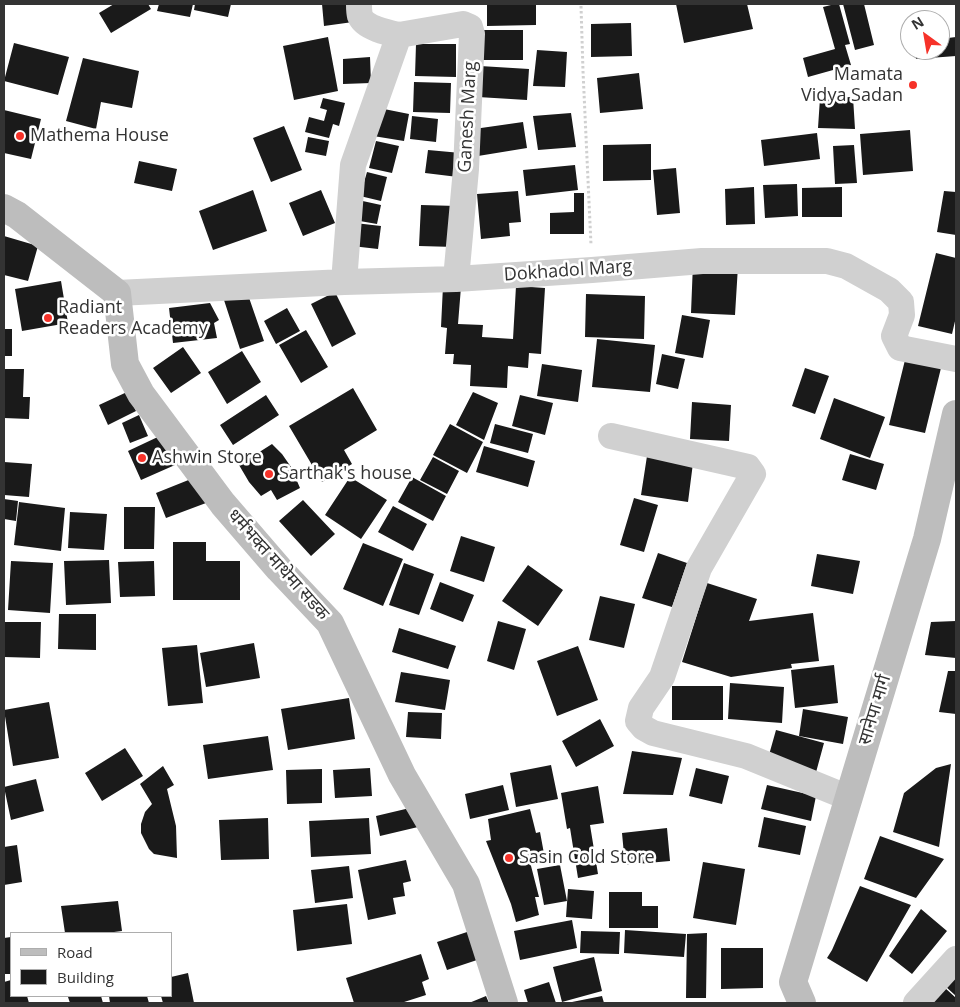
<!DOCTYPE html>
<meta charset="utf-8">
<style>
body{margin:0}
#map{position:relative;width:960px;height:1007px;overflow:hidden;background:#fff;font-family:"Open Sans",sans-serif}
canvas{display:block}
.frame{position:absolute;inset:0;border:5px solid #333;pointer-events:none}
.legend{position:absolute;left:10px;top:932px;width:162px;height:65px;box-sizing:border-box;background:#fff;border:1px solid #adadad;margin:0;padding:6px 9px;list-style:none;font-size:15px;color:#333}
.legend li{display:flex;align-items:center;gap:10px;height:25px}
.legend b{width:25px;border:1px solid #adadad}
.north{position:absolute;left:900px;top:10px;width:50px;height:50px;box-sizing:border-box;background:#fff;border:1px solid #adadad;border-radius:50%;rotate:328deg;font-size:14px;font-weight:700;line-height:20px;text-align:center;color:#333}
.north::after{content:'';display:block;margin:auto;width:18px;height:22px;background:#f63229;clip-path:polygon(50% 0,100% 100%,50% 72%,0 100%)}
</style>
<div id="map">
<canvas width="960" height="1007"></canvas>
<div class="frame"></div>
<ul class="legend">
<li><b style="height:6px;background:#bdbdbd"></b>Road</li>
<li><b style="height:14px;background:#1a1a1a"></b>Building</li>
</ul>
<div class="north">N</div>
</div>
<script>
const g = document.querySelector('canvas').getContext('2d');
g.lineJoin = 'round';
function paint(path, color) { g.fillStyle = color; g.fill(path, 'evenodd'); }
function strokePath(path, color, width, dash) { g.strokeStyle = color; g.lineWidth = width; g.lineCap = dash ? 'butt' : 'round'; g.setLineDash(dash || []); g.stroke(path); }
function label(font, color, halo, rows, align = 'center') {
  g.font = font + ' "Open Sans","Noto Sans Devanagari",sans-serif'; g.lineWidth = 5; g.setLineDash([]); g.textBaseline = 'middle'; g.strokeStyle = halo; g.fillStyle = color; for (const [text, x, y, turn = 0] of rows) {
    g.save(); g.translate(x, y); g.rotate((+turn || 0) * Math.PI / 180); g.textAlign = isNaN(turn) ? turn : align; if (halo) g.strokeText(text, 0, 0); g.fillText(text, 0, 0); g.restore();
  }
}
paint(new Path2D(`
 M114,4H148L151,9L111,33L99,13Z
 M159,4H193L190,17L157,11Z
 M195,4H231L228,17L194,10Z
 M322,4H351L353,22L324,26Z
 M487,4H536V25L487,26Z
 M676,4H747L753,29L684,43Z
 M835,4H839L850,44L845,45L851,65L808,77L803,58L835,49L823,7Z
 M843,4H864L874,45L855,50Z
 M631,23L632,56L591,57V24Z
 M478,30H523V60H478Z
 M328,37L338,91L294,100L283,46Z
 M956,37V56L916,59L915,50H940V39Z
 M14,43L69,57L58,95L4,81Z
 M416,44H456V77L415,76Z
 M537,50L567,52L565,87L533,86Z
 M370,57L371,83L343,84V59Z
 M83,58L139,71L132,108L101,102L96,129L66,121Z
 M480,66L529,69L527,100L478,97Z
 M639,73L643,109L600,113L597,78Z
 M414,82L451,83L450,113L413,112Z
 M853,97L855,129L818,128L820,98Z
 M323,98L345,103L339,126L333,124L329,138L305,132L309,117L324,121L327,110L320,108Z
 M379,108L409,114L404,141L367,135Z
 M4,110L41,119L31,159L4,153Z
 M571,113L576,147L538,150L533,116Z
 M412,116L438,119L436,142L410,139Z
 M523,122L527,148L478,156L474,129Z
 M284,126L302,170L271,182L253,138Z
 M910,130L913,171L863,175L860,134Z
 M817,133L820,159L764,166L761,140Z
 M308,137L329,141L326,156L305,152Z
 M376,141L399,146L392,173L369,168Z
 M651,144V180L603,181V145Z
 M854,145L857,183L835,184L833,146Z
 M428,150L461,153L458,177L425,173Z
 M139,161L177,169L172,191L134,183Z
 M575,165L578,190L526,196L523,170Z
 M676,168L680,213L657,215L653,170Z
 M367,172L387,177L381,201L360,196Z
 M797,184L798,216L765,218L763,185Z
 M754,187L755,224L726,225L725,189Z
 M842,187V217H802V188Z
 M253,190L267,231L213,250L199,211Z
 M321,190L335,223L303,236L289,203Z
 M518,191L521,222L509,223L510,236L481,239L477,194Z
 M944,191L956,192V235L937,232Z
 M574,193H584V234H550V213L574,212Z
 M358,200L381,205L377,224L354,220Z
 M421,205L457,206L455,247L419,246Z
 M355,223L381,226L378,249L352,246Z
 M4,236L38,246L28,281L4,275Z
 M936,253L956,258V317L952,334L918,326Z
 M693,263L738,266L735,315L691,313Z
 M61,281L68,323L22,331L15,289Z
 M443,286L461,287L458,324L483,325L482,337L513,339L516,286L545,288L541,354L529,353L528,368L508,366L507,388L470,386L471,365L453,364L454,354H445L447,328L441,327Z
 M246,289L264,341L240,349L223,297Z
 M335,292L356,334L332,347L311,304Z
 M586,294L645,296L644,339L585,337Z
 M210,303L219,320L214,323L217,338L173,343L169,308Z
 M287,308L300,331L276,344L264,321Z
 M682,315L710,320L703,358L675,353Z
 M4,329H12V356H4Z
 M306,330L328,367L301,383L279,345Z
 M597,339L655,345L650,392L592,387Z
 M183,347L201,373L171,393L153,368Z
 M242,351L261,382L227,404L208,372Z
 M662,354L685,359L678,389L656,384Z
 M905,360L941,368L925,433L889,425Z
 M542,364L582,370L578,402L537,396Z
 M805,368L829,376L815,414L792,406Z
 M4,369H24L23,397H30L29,419L4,418Z
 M353,388L377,430L344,450L352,464L322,482L289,426Z
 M127,392L136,411L108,425L99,405Z
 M473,392L498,403L484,440L456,425Z
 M266,395L279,415L233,445L220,425Z
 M520,395L553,403L545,435L512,426Z
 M834,398L885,417L870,458L820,439Z
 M692,402L731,405L729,441L690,439Z
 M139,415L148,436L130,443L122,423Z
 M450,424L483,442L467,473L433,455Z
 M495,424L533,434L528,453L490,443Z
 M162,435L175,465L141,480L128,451Z
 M272,444L282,454L291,467L300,488L277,500L271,490L261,496L249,482L239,465Z
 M484,446L535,461L528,487L476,472Z
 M850,454L884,464L876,490L842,480Z
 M647,456L693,463L688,502L641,495Z
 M433,457L459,471L447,494L420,480Z
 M4,462L32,464L29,497L4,495Z
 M196,477L206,503L166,518L156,493Z
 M350,477L387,500L361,539L325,515Z
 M412,477L446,496L433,521L398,502Z
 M634,498L658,505L644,552L620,545Z
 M4,499L18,501L16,521L4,519Z
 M303,500L335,534L311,556L279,521Z
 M19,502L65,508L61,551L14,545Z
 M393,506L427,524L413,551L378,532Z
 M124,507H155L154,549H124Z
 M70,512L107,514L104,550L68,548Z
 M461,536L495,547L484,582L450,571Z
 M173,542H206V561H240V600H173Z
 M363,543L403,559L383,606L343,589Z
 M658,553L687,563L672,607L642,598Z
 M817,554L860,561L853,594L811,586Z
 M109,560L111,603L66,605L64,561Z
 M11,561L53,563L50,613L8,610Z
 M154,561L155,596L120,597L118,562Z
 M404,563L434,574L419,615L389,605Z
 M528,565L563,590L538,626L502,601Z
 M440,582L474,595L463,622L430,609Z
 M707,583L757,599L749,621L813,613L819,661L791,664L792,668L731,677L682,662Z
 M600,596L635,604L624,648L589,640Z
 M59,614H96V650L58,649Z
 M498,621L526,629L514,670L487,661Z
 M956,621V658L925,655L931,622Z
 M4,622H41L40,658L4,657Z
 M399,628L456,646L448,669L392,652Z
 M254,643L260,678L206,687L200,653Z
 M197,645L203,703L168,706L162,648Z
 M578,646L598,700L557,716L537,661Z
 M834,665L838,703L795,708L791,670Z
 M948,671H956V714L939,712Z
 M401,672L450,680L445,710L395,702Z
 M730,683L784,687L782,723L728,719Z
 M672,686H723V720H672Z
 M349,698L355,739L288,750L281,709Z
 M49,702L59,758L13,766L4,710Z
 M803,709L848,717L843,744L799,736Z
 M408,712L442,713L441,739L406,737Z
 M600,719L614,746L576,767L562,741Z
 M776,730L824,743L815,776L767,762Z
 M268,736L273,770L208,779L203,745Z
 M125,748L143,776L102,801L85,773Z
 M632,751L682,758L673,795L623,794Z
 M951,764L939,847L893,832L904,793L936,768Z
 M551,765L558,799L516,807L510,773Z
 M163,766L174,785L167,789L176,826L177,858L154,854L149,849L141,833V824L145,812L152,804L140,784Z
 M370,768L372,796L335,798L333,770Z
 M696,768L729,776L722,804L689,796Z
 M322,769V803L287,804L286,770Z
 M36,779L44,811L11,820L4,787Z
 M503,785L509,810L470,819L465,794Z
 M767,785L816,796L811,821L761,809Z
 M598,786L604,823L590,825L598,874L578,878L570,828L567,829L561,793Z
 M414,807L418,827L380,836L376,816Z
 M530,809L536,833L540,832L545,859L530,862L539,897H535L539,915L516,922L511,904L486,841L491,840L488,819Z
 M764,817L806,826L800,855L758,847Z
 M268,818L269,859L221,860L219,820Z
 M369,818L371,854L311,857L309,821Z
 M667,828L670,861L625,865L622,833Z
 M880,836L944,859L916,898L864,879Z
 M17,845L22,882L4,885V847Z
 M406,860L411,881L403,883L405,896L393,898L396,914L368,920L358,870Z
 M703,862L745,869L736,925L693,918Z
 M560,865L567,901L544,905L537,869Z
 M349,866L353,898L315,903L311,870Z
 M860,886L911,905L867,982L827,958L832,950Z
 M568,889L594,891L592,919L566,917Z
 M609,892H642V906H658V928H609Z
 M118,901L122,931L106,933H65L61,906Z
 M347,904L352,944L297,951L293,910Z
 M921,909L947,931L912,974L889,956Z
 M572,920L577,948L520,960L514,931Z
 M479,928L489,956L447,970L437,942Z
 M625,930L686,934L684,957L624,953Z
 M581,931L620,932L619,954L580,953Z
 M707,933L706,998H686L687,934Z
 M11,937V974H4V938Z
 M721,948H763V988L721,989Z
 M421,954L429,979L422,982L426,995L401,1003H354L346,978Z
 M594,957L602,991L562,1002L553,967Z
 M188,973L194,1003H163L161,996H171V977Z
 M956,973V996L945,986Z
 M11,980V996H27L29,1003H4V982Z
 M549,982L556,1003H528L524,990Z
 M944,987L956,998V1003H929Z
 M73,996H101L103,1003H70L68,997Z
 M109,996H147L149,1003H110Z
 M486,996L489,1003H469Z
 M602,996L604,1003H572V1002Z`), '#1a1a1a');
strokePath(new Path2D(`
 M581,6L583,71L591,245`), '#d0d0d0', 3, [2.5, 2.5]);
strokePath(new Path2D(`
 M399,35L463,24L470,27L472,34L466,169L456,279
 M344,282L353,165L399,35C389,33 364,28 360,16C359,12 359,8 359,4
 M117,293L344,282L456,279L592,270L702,261H827L846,266L889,290L901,302L902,315L894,336L900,348L956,359
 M611,436L748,467L753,474L699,568L662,677L641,708L638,721L644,728L653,733L746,756L849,798
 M916,1003L956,959`), '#d0d0d0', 26);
strokePath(new Path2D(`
 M4,208L17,215L117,293L125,364L141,394L223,504L279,569L330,623L402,775L466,884L504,1003
 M802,1003L793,982L927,539L956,414`), '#bdbdbd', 28);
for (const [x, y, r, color] of [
 [913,85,5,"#f63229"],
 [20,136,5,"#f63229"],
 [48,318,5,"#f63229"],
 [142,458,5,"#f63229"],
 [269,474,5,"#f63229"],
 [509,858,5,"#f63229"]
]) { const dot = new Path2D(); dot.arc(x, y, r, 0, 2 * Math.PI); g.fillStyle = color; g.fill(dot); strokePath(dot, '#fff', 2); }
label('18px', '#333', '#fff', [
 ["Mamata",903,75,"right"],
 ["Vidya Sadan",903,96,"right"],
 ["Mathema House",30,136],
 ["Radiant",58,308],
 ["Readers Academy",58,329],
 ["Ashwin Store",152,458],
 ["Sarthak's house",279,474],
 ["Sasin Cold Store",519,858]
], 'left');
label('18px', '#333', '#fff', [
 ["Ganesh Marg",468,117,-87],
 ["Dokhadol Marg",568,271,-4],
 ["धर्मभक्त माथेमा सडक",278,565,48],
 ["सानेपा मार्ग",875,710,-73]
]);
</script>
